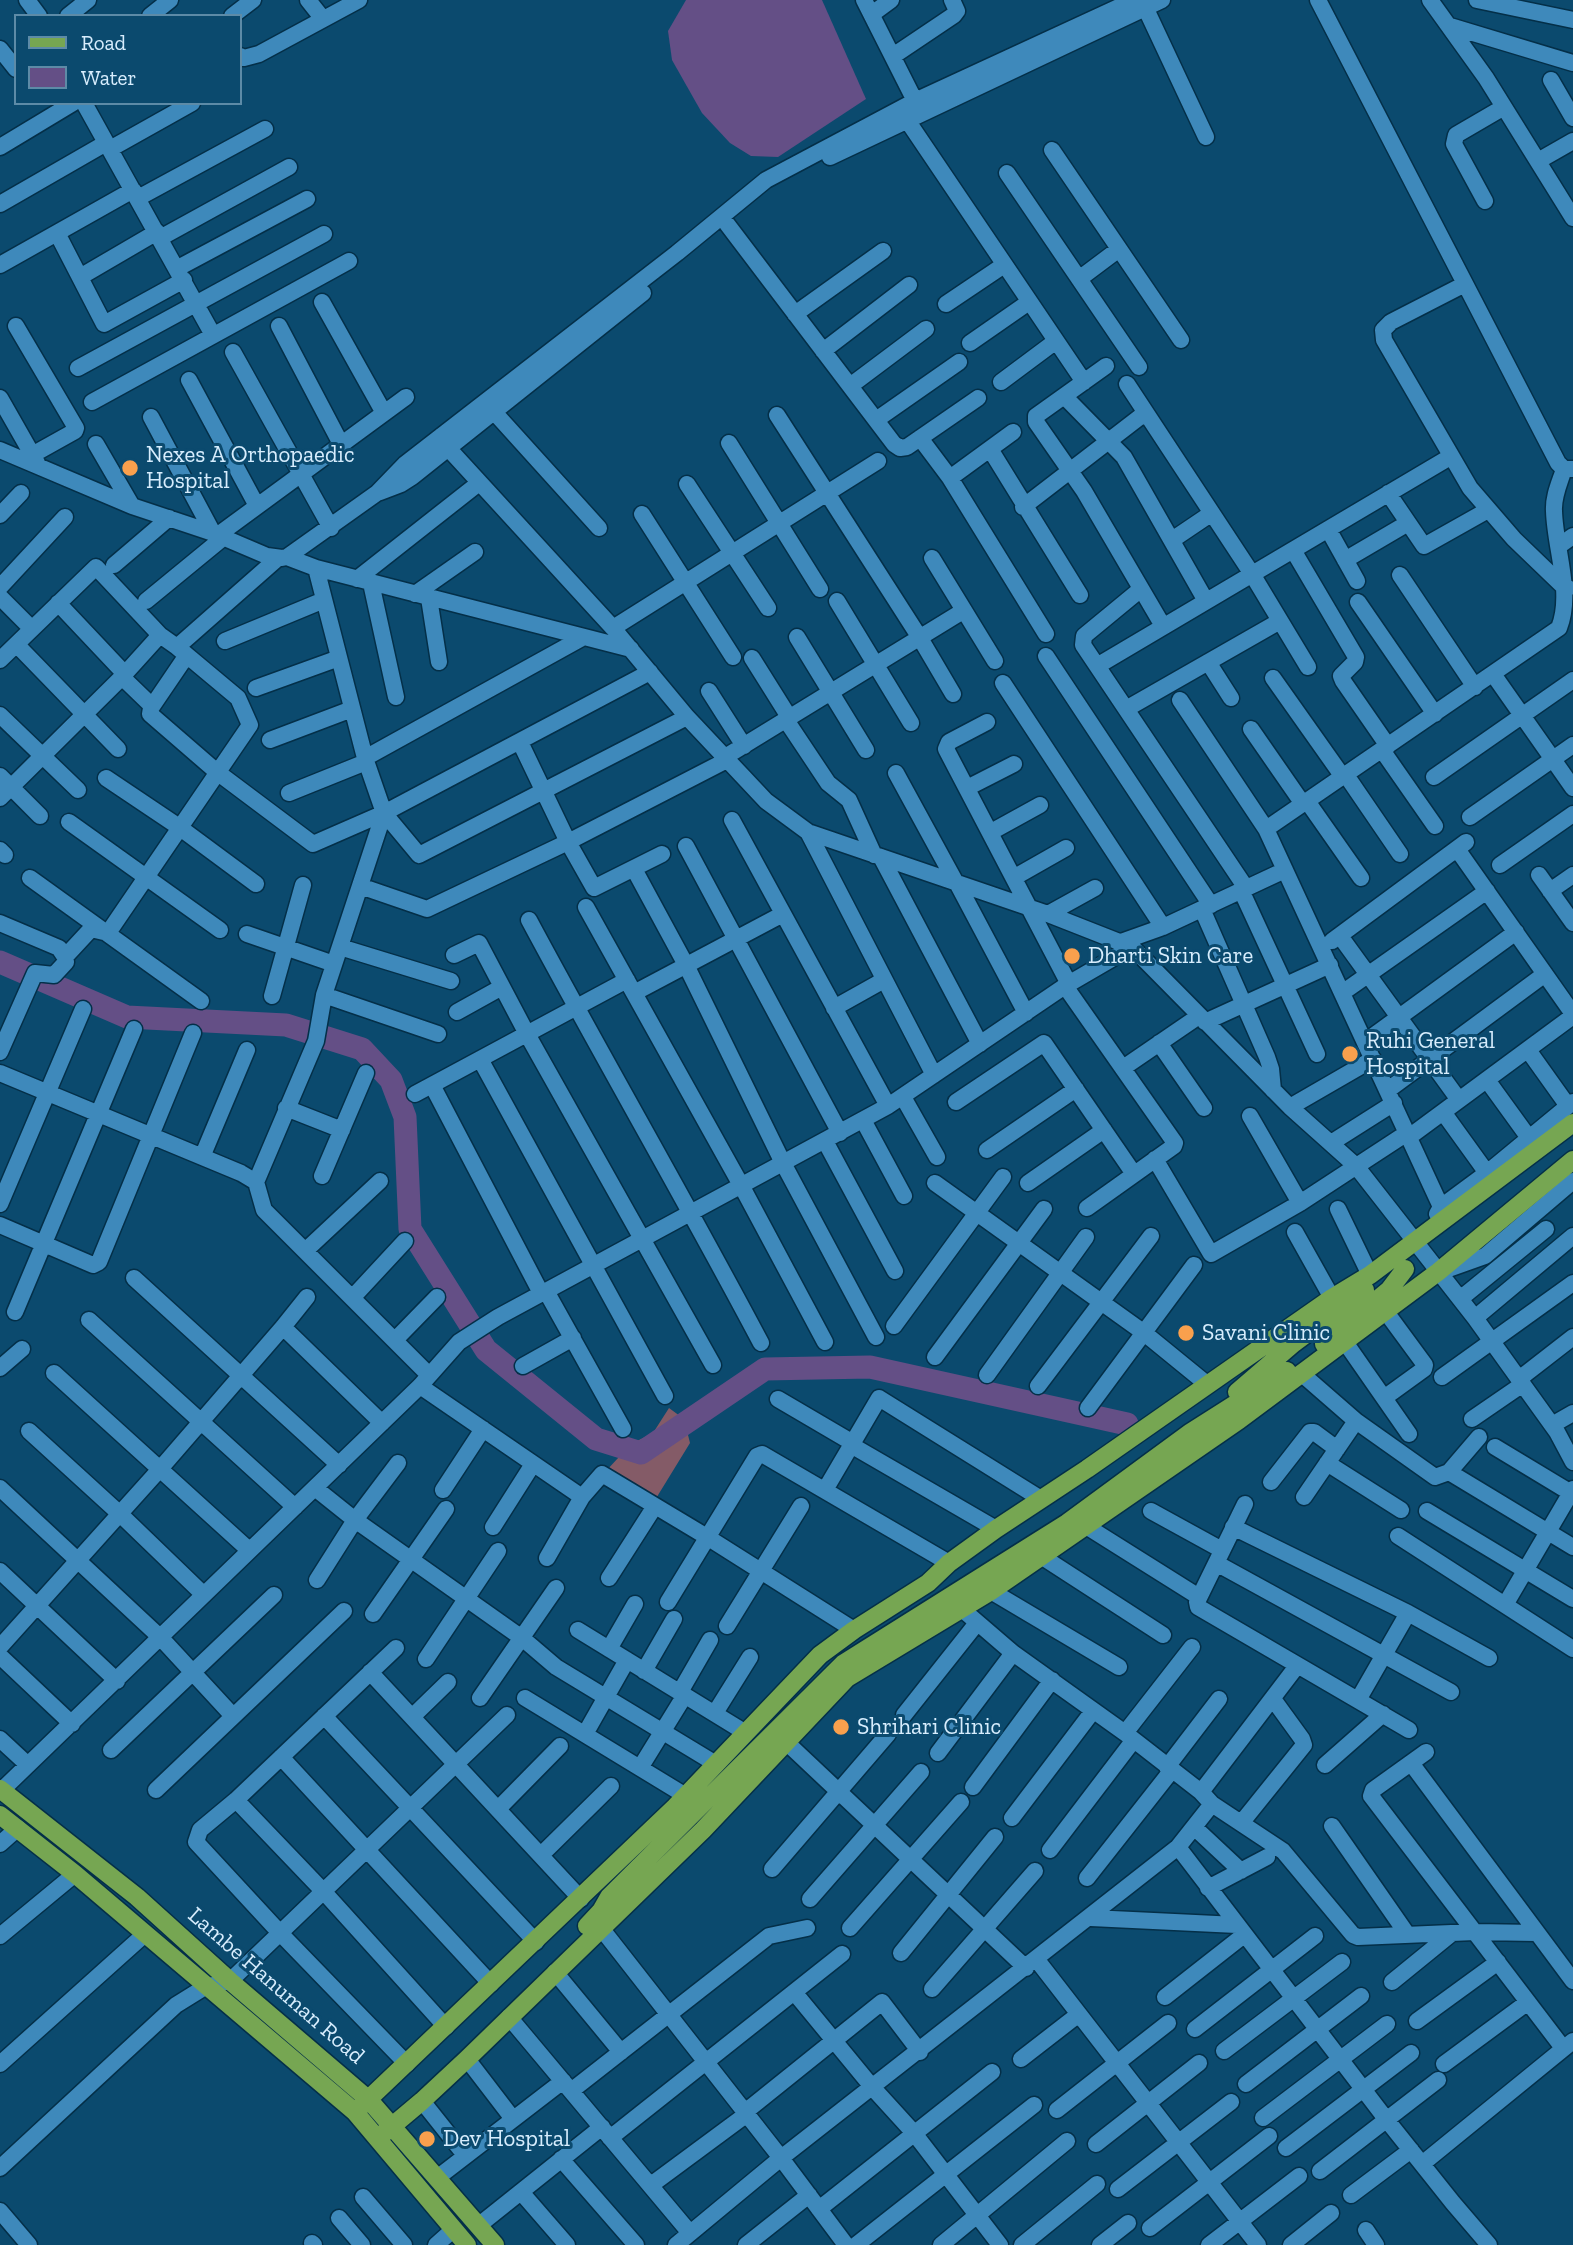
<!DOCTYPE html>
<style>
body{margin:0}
#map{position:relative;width:1573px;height:2245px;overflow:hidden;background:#0b4a6e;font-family:"Zilla Slab",serif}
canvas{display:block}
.legend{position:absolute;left:14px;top:14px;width:228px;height:91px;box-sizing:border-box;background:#0b4a6e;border:2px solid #5d8ba7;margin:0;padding:9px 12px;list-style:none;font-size:21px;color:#d7edfd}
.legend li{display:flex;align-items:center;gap:14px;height:35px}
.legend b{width:35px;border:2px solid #5d8ba7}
</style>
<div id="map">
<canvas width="1573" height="2245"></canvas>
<ul class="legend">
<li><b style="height:9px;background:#76a652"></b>Road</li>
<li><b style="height:19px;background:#644f86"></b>Water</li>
</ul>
</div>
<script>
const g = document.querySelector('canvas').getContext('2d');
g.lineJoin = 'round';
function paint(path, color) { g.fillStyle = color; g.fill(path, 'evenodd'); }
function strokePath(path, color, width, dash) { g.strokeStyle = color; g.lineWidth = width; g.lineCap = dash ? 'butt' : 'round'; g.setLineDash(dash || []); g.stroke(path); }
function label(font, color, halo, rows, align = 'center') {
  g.font = font + ' "Zilla Slab",serif'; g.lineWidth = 6; g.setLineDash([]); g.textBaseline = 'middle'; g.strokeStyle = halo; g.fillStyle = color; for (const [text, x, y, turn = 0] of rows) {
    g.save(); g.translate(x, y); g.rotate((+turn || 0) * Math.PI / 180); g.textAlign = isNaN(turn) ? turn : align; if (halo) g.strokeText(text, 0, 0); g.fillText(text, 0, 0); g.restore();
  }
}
paint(new Path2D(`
 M669,1408L684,1419L690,1443L655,1500L606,1471L631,1444L653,1433Z`), '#845b67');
paint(new Path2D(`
 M686,0H822L866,99L778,157L751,156L730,143L702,113L672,60L668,31Z`), '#644f86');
strokePath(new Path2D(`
 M0,962L127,1017L286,1025L362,1049L391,1080L405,1117L410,1229L486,1350L596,1439L641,1453L765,1369L870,1367L1127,1424`), '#644f86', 23);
const minor = new Path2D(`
 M27,0L39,16
 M308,0L323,19
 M864,0L915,101
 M1318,0L1558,463L1564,469H1573
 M1430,0L1486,78L1573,218
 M1477,0L1573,20
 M1145,7L1206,137
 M872,14L891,0
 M68,16L88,0
 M150,16L170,0
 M232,16L253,0
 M1450,26L1573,63
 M0,49L16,69
 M240,56L244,58L259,54L359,0
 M893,56L954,15L957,11L952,0
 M1551,80L1573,118
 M84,103L213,335
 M907,120L1084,382
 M0,147L73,103
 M110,149L192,103
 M1052,150L1181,340
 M830,157L1162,0
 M1538,161L1573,141
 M1007,173L1139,367
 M138,198L265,129
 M1485,201L1454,144L1456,135L1504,107
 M0,204L106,143
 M727,224L894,444L900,448L907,447L978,398
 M57,233L104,324L184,280
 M160,238L289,167
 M0,265L133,190
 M178,268L307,199
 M80,277L157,232
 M1079,279L1119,249
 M1465,284L1391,322L1383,330L1384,340L1470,488L1514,539L1566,589L1568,588
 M322,302L384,413
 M946,304L1004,265
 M795,314L883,251
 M16,326L76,428L75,431L32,455
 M279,326L341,444
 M970,343L1029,302
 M823,351L909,285
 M233,352L331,528
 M1106,366L1036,416V422L1084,491L1163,626
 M78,368L324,234
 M189,380L257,506
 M1001,382L1056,341
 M1127,384L1252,574L1308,667
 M850,386L926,329
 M1064,396L1124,457L1206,601
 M0,398L37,463
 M92,402L349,261
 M495,413L599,528
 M777,415L920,638L953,694
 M151,417L213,533
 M876,420L959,362
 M441,436L448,448L613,628L687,717L766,801L808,832L1048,914L1132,947L1290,1107L1356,1166L1475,1318L1557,1432L1573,1462
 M920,438L950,478L1046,634
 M729,443L820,589
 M96,444L132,506
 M990,449L1080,595
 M0,450L132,506L213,533L267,556L282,558L287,557L377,493L405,464L677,253L766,180L915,101L1134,0
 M950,478L1013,432
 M687,484L768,608
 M380,492L401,484L412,477L643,293
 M1388,493L1424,546L1488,510
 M1023,507L1145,413
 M642,514L733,657
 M0,515L21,493
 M1328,529L1357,581
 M218,535L406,397
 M1172,540L1212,513
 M1559,546L1573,536
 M1293,550L1356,657L1355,662L1341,676L1343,681L1388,746
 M287,557L316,568L631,649
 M932,558L995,661
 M1345,560L1408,523
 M114,565L169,518
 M1400,575L1475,687
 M357,579L479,483
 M371,583L396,697
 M0,587L65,517
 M1141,589L1084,636L1083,645L1246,888
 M415,594L475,552
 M0,597L32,629
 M429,598L439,662
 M146,601L224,537
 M837,601L911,723
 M1358,602L1435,714
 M58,603L125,674
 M613,628L878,461
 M797,637L866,750
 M225,641L324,600
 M17,645L118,749
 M177,647L278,558
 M187,655L151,708L150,714L217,772L313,844L384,813L650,672
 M1046,656L1211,905
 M752,658L789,717
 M0,660L96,567L160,635L177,647L238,698L250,725L108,933L91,929L65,957
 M1208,662L1231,698
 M1097,666L1450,457
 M1493,674L1573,788
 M122,677L152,706
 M1273,678L1343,777
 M1003,683L1163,927
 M256,688L339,658
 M709,691L744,746
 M1180,700L1266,829L1441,1207
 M1126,709L1280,621
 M0,715L78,790
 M786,720L828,783L849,800L874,855
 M987,722L949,742L946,749L1069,984
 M1251,729L1303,804
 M270,740L352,709
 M520,742L568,842L594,888L662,854
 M1382,750L1435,826
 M725,757L963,611
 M365,758L582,638
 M896,773L955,881
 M1346,775L1400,854
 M0,776L40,816
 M1434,777L1573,680
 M106,778L179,827L256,884
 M967,788L1014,764
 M289,793L366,762
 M0,798L122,677L160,635
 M1307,801L1361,878
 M384,813L419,855L687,717
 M1470,817L1573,745
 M732,820L888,1106
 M69,822L220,930
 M1266,829L1559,628C1573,593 1555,549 1554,511C1553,496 1560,482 1564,469
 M808,832L934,1075
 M991,832L1040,805
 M686,846L840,1133
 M1457,849L1573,1014
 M0,850L5,855
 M881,857L980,1044
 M1500,865L1573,814
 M634,869L686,965L783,1163L876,1337
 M1539,875L1573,923
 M1015,877L1066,848
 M30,878L201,1001
 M957,883L1026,1013
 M360,886L427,909L568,842L727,760
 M1241,890L1317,1054
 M1550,891L1573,875
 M586,907L741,1185L825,1342
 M1202,909L1267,1057L1271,1069L1273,1090
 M1048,914L1095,888
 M529,920C605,1062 686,1201 761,1343
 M0,923L59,948L65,957L66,962L54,975L35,973L0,1052
 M247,934L334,964
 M1340,936L1459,1100
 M1332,941L1466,842
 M1121,942L1163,927L1285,870
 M340,947L451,981
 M454,955L479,943L527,1034L713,1365
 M1065,986L1175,1143L1174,1146L1087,1208
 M634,993L783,914
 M1342,993L1487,891
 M324,995L438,1034
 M272,996L303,885
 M834,1008L884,980
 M457,1012L502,987
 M1205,1022L1330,965
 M1365,1042L1516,932
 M1159,1043L1204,1108
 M1528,1050L1568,1106
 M480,1059L665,1396
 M1123,1068L1199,1016
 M0,1073L241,1173L256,1182L264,1210L429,1375
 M1487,1080L1529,1138
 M432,1085L541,1293
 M1388,1090L1545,974
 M415,1094L627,980
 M903,1097L937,1157
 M956,1102L1044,1043L1134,1174
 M1290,1107L1373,1059
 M286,1108L342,1130
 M1443,1112L1487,1173
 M1250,1116L1300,1203
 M863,1120L904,1196
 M1409,1137L1573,1016
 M825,1141L895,1271
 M1331,1143L1394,1103
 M987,1150L1076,1089
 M202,1157L247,1050
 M1155,1159L1211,1254L1300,1203L1407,1133
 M322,1176L366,1073
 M256,1182L316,1041L324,995L384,813L365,758L316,568
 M935,1183L1143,1332L1208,1385
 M1028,1183L1104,1130
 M0,1204L83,1009
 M1338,1209L1370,1275
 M1437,1214L1441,1207L1487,1173L1573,1102
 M0,1225L93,1265L99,1262L193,1033
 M1295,1232L1332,1298
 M305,1251L380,1181
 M1440,1272L1485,1256L1573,1181
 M134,1278L339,1465
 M546,1291L623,1429
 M353,1297L405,1241
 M1460,1299L1546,1229
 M15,1312L134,1029
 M1475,1318L1573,1236
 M89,1320L295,1507
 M894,1326L1003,1177
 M283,1327L382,1423
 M395,1340L437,1297
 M1345,1342L1409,1434
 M935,1357L1044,1209
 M523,1366L573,1338
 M0,1368L22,1349
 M54,1373L249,1550
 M1302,1374L1356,1421L1435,1477L1449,1472L1479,1437
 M987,1375L1086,1237
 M1442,1377L1573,1283
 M1519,1379L1573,1337
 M420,1386L582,1497
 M1038,1386L1151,1236
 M1384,1398L1424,1369L1425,1365L1386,1312
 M778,1399L853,1443
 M1088,1408L1194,1265
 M1472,1419L1523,1384
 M1552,1425L1573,1413
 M29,1431L120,1514L204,1595
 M851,1445L996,1529
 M1495,1447L1571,1493
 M1327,1463L1401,1510
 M1449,1472L1573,1547
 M1271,1482L1310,1432H1314L1337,1449
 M0,1488L161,1638L233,1716
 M315,1488L355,1520L522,1638L556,1667L716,1764
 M443,1490L483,1429
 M825,1490L879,1398L1041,1499
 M1304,1497L1356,1421
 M1245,1504L1197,1602L1198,1607L1409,1730
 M1151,1511L1222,1550
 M1427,1511L1573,1599
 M1086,1526L1199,1597
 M493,1527L533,1464
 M1233,1527L1408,1613L1489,1658
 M1398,1536L1573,1649
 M1041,1556L1163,1635
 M547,1558L582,1497L602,1474L707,1537L854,1630
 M1216,1563L1451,1692
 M0,1571L117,1681
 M609,1578L655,1506
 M317,1580L355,1520L398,1463
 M991,1591L1119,1667
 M668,1602L757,1456L762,1454L949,1563
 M1505,1605L1573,1489
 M373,1614L446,1509
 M727,1626L801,1506
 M578,1630L746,1733
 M0,1647L160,1469L283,1327L307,1297
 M396,1648L236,1800L200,1830L196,1842L281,1934L407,2064
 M609,1649L635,1604
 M0,1656L72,1724
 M426,1659L498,1551
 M644,1671L674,1619
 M370,1672L581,1899
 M680,1692L710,1640
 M480,1698L556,1588
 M525,1698L686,1796
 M1358,1700L1408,1613
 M715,1713L750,1657
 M904,1715L977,1623
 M324,1716L536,1942
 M412,1717L448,1682
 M1125,1733L1192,1647
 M585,1734L627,1660
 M0,1739L28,1765
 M785,1741L1026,1968
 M111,1750L274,1595
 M1426,1752L1373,1790L1371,1796L1563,2048
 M938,1753L1013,1653
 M281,1757L491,1984
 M1411,1763L1573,1981
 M1325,1765L1383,1714
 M1167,1767L1219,1699
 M640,1768L685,1695
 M973,1787L1052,1680
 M156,1790L344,1611
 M0,1792L420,1386L459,1342L498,1317L888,1106L1065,986L1132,947
 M1201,1792L1297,1666
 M236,1800L324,1892L446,2027
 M1212,1804L1283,1851L1353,1935L1358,1937L1475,1932L1536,1933
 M498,1809L560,1746
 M1012,1818L1093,1711
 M1242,1822L1304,1745L1302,1739L1273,1699
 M1332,1826L1407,1934
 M1194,1827L1241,1871
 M0,1844L18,1828
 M1178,1847L1386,2119L1453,2203L1489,2245
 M1050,1850L1133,1741
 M541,1855L611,1786
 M772,1869L888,1734
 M1087,1878L1172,1770
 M1208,1888L1267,1857
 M810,1899L921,1772
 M1091,1918L1237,1925
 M601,1928L781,2158L846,2245
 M850,1928L961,1802
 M0,1936L75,1874
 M901,1953L995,1837
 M1037,1960L1258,2245
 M555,1972L621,2052
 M1392,1982L1451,1934
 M932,1989L1035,1871
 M794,1992L873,2088L914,2133L1000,2245
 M1165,1997L1244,1935
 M509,2017L690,2233
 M1417,2021L1498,1962
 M1195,2029L1315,1936
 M1224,2051L1342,1962
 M467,2059L513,2119
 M1021,2059L1079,2014
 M0,2064L145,1934
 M1444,2064L1528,2002
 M1246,2084L1361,1996
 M571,2091L769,1936L807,1928
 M422,2101L465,2155
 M1057,2110L1168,2023
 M745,2112L882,2002L920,2052
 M1263,2118L1387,2024
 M610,2138L842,1954
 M1096,2144L1199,2063
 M1286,2148L1411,2053
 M561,2159L636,2245
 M1422,2164L1573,2041
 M0,2168L176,2005L205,1987L230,1981L507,1715
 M1320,2171L1438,2080
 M437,2178L563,2081
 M651,2185L747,2114
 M1118,2189L1231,2102
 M521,2192L567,2245
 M1351,2195L1411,2150
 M363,2197L404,2245
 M819,2209L992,2072
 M0,2211L29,2245
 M339,2218L362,2245
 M478,2226L602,2127
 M1150,2228L1269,2136
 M1366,2230L1376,2245
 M312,2243L314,2245
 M436,2245L454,2229
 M676,2245L781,2158L1178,1847L1212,1804L1201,1792L1125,1733L1013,1653L963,1610
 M746,2245L809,2195
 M856,2245L1034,2105
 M941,2245L1067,2141
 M1022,2245L1097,2184
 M1100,2245L1128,2223
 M1209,2245L1299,2176
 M1291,2245L1331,2213`);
const major = new Path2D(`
 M1324,1344L1389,1290L1405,1269
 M1237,1392L1294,1343L1365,1290
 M0,1789L137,1897L230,1981L369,2100L495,2245
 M0,1815L75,1874L355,2112L467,2245
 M587,1926L601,1911L609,1897L844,1663L1067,1523L1191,1432L1287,1371
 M355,2112L675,1807L820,1655L854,1630L928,1583L949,1563L996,1529L1087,1469L1332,1298L1370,1275L1573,1123
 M378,2138L422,2101L467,2059L703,1830L847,1678L991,1591L1239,1420L1438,1272L1573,1160`);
strokePath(minor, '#042f48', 19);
strokePath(major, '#042f48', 21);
strokePath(minor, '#3e89bb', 16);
strokePath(major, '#76a652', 18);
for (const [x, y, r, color] of [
 [130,468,9,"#f9a04d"],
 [1072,956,9,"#f9a04d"],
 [1350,1054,9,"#f9a04d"],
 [1186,1333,9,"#f9a04d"],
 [841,1727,9,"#f9a04d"],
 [427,2139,9,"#f9a04d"]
]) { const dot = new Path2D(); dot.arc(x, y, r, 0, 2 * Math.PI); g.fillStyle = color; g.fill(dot); strokePath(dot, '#0b4a6e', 2.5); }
label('23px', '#d7edfd', '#0b4a6e', [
 ["Nexes A Orthopaedic",146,455],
 ["Hospital",146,481],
 ["Dharti Skin Care",1088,956],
 ["Ruhi General",1366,1041],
 ["Hospital",1366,1067],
 ["Savani Clinic",1202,1333],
 ["Shrihari Clinic",857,1727],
 ["Dev Hospital",443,2139]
], 'left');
label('23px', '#d7edfd', '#0b4a6e', [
 ["Lambe Hanuman Road",276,1986,41]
]);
</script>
